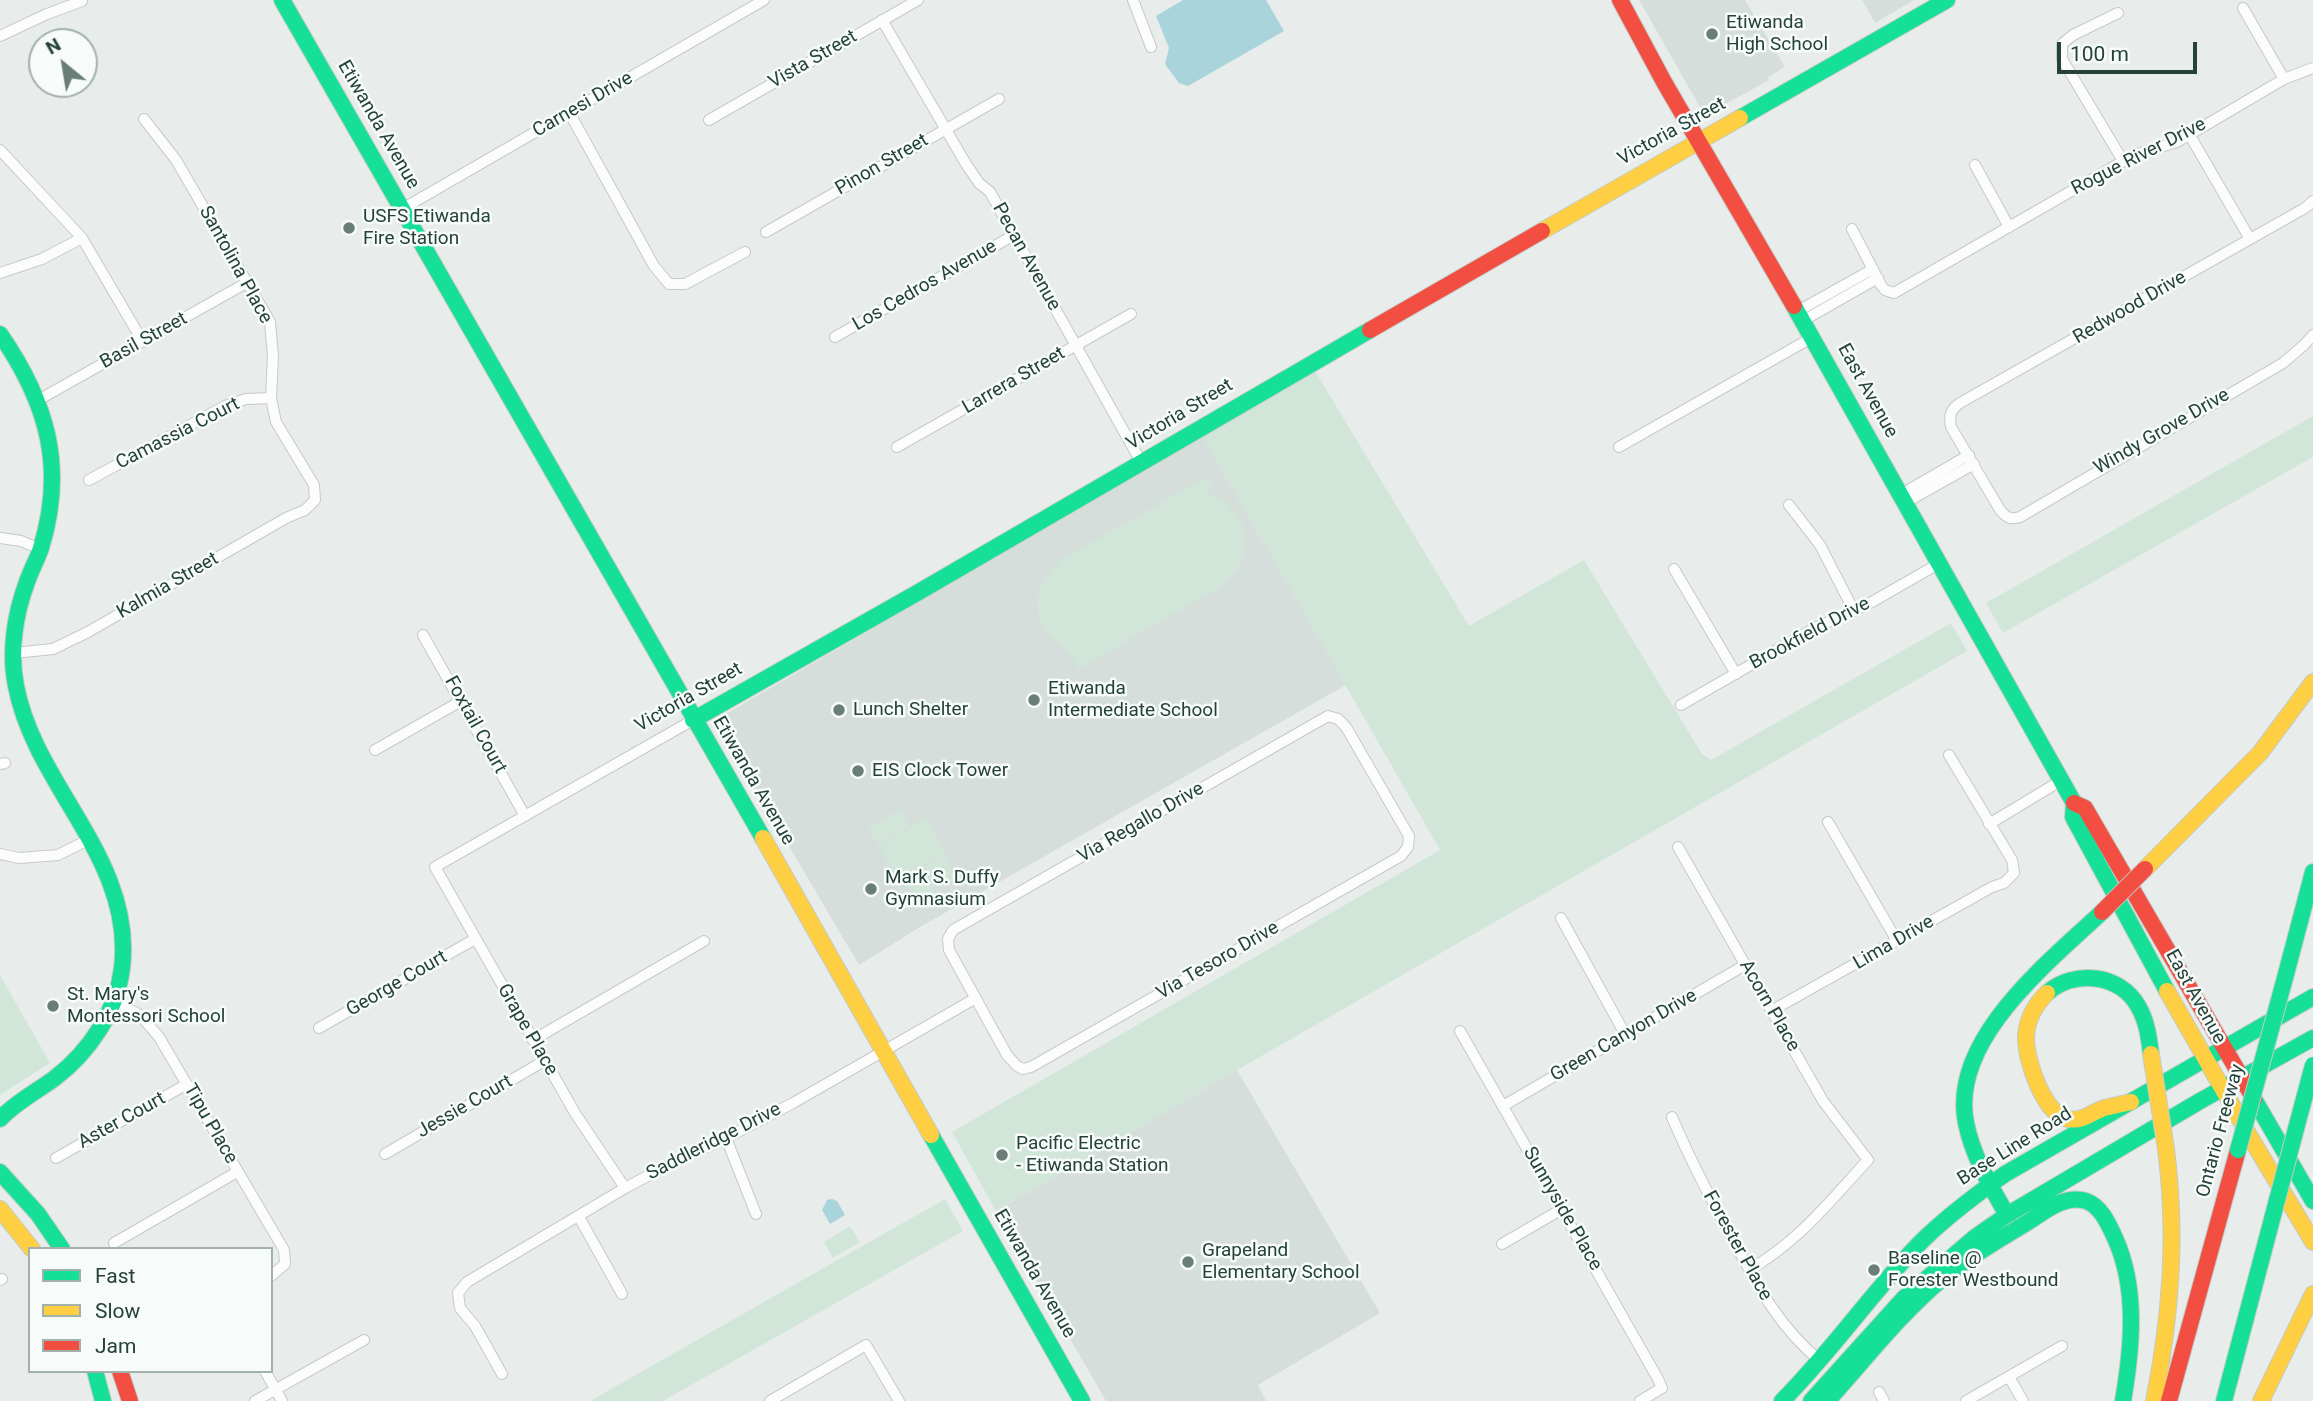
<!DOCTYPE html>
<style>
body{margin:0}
#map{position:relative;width:2313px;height:1401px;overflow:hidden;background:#e8edeb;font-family:Roboto,sans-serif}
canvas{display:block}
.legend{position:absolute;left:28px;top:1247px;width:245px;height:126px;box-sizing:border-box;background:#f7fbf9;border:2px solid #a3b1ad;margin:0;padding:9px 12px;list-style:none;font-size:21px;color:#24423a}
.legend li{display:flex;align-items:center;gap:14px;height:35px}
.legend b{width:35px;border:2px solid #a3b1ad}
.north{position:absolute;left:28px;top:28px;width:70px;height:70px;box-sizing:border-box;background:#f7fbf9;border:2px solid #a3b1ad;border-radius:50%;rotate:330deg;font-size:19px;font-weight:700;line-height:28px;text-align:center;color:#24423a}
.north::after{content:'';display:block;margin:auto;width:24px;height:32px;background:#697e78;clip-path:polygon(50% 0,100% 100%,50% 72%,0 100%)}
.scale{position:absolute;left:2057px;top:42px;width:140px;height:32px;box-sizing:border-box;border:4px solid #24423a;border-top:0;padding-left:9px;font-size:21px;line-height:24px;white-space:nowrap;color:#24423a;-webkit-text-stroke:5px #f7fbf9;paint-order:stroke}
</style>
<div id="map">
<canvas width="2313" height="1401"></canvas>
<ul class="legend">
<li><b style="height:9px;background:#16e098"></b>Fast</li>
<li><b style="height:9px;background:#ffcf43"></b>Slow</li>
<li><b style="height:9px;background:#f24e42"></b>Jam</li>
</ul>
<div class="north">N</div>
<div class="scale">100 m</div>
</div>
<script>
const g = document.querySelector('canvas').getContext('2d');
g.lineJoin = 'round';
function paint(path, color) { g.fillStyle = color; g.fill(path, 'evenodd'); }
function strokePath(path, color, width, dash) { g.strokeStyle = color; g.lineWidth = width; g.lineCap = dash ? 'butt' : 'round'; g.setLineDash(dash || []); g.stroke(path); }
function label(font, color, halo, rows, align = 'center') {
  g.font = font + ' Roboto,sans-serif'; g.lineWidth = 5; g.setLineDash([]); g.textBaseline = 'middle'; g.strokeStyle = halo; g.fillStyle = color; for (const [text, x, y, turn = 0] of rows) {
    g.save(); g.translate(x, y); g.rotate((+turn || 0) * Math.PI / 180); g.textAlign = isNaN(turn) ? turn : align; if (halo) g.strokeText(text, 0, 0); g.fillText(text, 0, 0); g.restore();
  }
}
paint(new Path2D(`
 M1639,0H1745L1785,67L1768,77L1769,80L1713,111L1700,107Z
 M1862,0H1914L1875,23Z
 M1203,437L1346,685L920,927L859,965L717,724L722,716Z
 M1237,1070L1380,1313L1258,1385L1266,1401H1106L996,1211Z`), '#d6dedb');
paint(new Path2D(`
 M1315,371L1469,626L1584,560L1702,754L1711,760L1951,623L1967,651L1237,1070L996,1211L952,1132L1440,850L1203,437Z
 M2313,416V457L2003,633L1986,603Z
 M1207,477L1212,487L1204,492C1254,509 1259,558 1218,588L1078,669C1075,662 1071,655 1066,650C1061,645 1054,641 1049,635C1028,610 1039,576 1064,558Z
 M900,810L909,826L878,844L868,828Z
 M926,818L936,834L900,856L936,835L946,852L898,879L878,846Z
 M944,855L957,879L939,889L925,866Z
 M921,868L935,892L916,902L903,879Z
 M0,975L50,1063L0,1095Z
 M945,1199L963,1231L663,1401H590Z
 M850,1226L860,1242L833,1258L824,1242Z`), '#d1e6d8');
paint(new Path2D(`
 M1183,0H1266L1284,31L1188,86L1179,83L1165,64L1169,48L1156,16Z
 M832,1199L837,1201L845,1215L830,1224L822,1210L827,1200Z`), '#a9d4db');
const street = new Path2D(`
 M1133,0L1151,47
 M2243,8L2284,79
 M2118,13L2073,35L2062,44V59L2123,161
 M882,20L966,164L979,183L990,192L1141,462
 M0,36L47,14L82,1
 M569,112L654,266L669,284H685L745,252
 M709,120L918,0
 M2189,134L2250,239
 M0,150L82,238L143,342
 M1975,165L2009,227
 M2313,201L2305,208L1960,403C1950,410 1949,415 1951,427L2000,510C2007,518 2010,520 2020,517L2283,363L2304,345L2313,335
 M402,209L764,0
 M1852,229L1881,285L1885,290L1894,293L2134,155L2177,142L2284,79L2313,68
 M766,232L999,99
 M0,273L42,259L82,238
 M1798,311L1873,269
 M1804,320L1878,278
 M835,337L1014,235
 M40,399L248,282
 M897,447L1131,314
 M1619,447L1813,337
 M89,480L225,406L246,399L271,398
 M1900,495L1969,455
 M1905,503L1974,464
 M1789,505L1820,545L1854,611
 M0,538L21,541L40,549
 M1674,569L1736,674
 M423,635L525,816
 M14,653L53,649L88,632L286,518L305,510L315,500L314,485L276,422L271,398L273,356L270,322L176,160L144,119
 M1681,705L1815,628L1870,603L1940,563
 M1328,716L1338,719L1346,727L1409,836L1408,847L1401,856L1031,1067L1023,1069L1017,1066L1007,1055L949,950L948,939L953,930Z
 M375,750L461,701
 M0,764L5,763
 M1828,822L1897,941
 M1989,824L2062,780
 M1678,847L1823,1101L1868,1160C1828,1203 1800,1240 1749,1270
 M0,854L19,858L58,855L90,839
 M1561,918L1625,1034
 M114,1001L140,1015L159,1037L284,1250L285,1264L271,1276
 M1771,1011L1992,887L2004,883L2014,873L2012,860L1949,755
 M319,1028L475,939
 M1460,1031L1658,1379L1662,1388L1640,1401
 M533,1040L704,941
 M1503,1106L1745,965
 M1672,1117C1689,1157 1709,1196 1730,1234C1757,1284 1776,1324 1820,1361
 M726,1138L756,1214
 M385,1154L544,1061
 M56,1158L187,1084
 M625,1188L575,1113L435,867L693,720
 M579,1217L622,1294
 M114,1243L237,1172
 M1502,1244L1562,1209
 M0,1280L2,1279
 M265,1371L282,1401
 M502,1374L475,1326L460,1308L458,1293L467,1282L625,1188L674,1162L726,1138L793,1103L976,998
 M2009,1377L2023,1401
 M1879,1392L1884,1401
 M255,1401L364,1340
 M770,1401L866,1345L899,1401
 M1966,1401L2062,1346`);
const fast = new Path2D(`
 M282,0L763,838
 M1740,118L1947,0
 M1794,306L2074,803L2073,817L2167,991
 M0,334C47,402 66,467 41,548C37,560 31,570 27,582C15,614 9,652 16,686C35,787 135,859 122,968C117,1011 89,1052 55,1078C36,1092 16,1102 0,1119
 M693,720L917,593L1370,330
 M2285,978L2313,872
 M2047,993C2074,969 2120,974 2138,1006C2147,1021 2149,1038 2151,1054
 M2254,1099L2313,1201
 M931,1135L1082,1401
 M0,1172L38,1214L62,1249
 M2007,1215C1990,1185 1973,1157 1966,1123C1949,1040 2049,962 2102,912
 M95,1371L103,1401
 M1782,1401C1831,1352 1870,1295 1917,1246C1943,1219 1974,1196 2005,1174L2313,997
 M1811,1401L1904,1298L1974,1238L2007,1215L2200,1101L2313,1038
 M1824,1401L1830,1398C1867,1357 1901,1313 1943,1278C1970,1256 1999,1240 2028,1222C2044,1212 2065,1194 2086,1201C2101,1206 2109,1225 2115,1238C2138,1289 2132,1348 2123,1401
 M2224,1401L2276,1204`);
const slow = new Path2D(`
 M1542,231L1740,118
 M763,838L931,1135
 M2145,869L2260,753L2313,682
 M2167,991L2250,1137L2313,1242
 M2047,993C2035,1005 2027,1019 2026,1036C2025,1059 2044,1115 2068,1119C2083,1122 2092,1112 2104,1108C2113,1106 2122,1104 2131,1102
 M0,1209L32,1249
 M2154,1401C2171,1316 2177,1235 2166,1149
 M2261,1401L2313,1294`);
const jam = new Path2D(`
 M1620,0L1664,82L1794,306
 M1370,330L1542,231
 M2074,803L2085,808L2254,1099
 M120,1371L130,1401
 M2169,1401L2238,1150`);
strokePath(street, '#c5cac8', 12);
strokePath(fast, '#c3cbc8', 18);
strokePath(slow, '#c3cbc8', 18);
strokePath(jam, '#c3cbc8', 18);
strokePath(street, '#fcfcfc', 10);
strokePath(fast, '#16e098', 16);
strokePath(slow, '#ffcf43', 16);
strokePath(jam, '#f24e42', 16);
const fastBridge = new Path2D(`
 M2238,1150L2285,978
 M2276,1204L2313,1065`);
const slowBridge = new Path2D(`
 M2151,1054L2166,1149`);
const jamBridge = new Path2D(`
 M2102,912L2145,869`);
strokePath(fastBridge, '#c3ccc9', 18, []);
strokePath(slowBridge, '#c3ccc9', 18, []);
strokePath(jamBridge, '#c3ccc9', 18, []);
strokePath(fastBridge, '#16e098', 16);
strokePath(slowBridge, '#ffcf43', 16);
strokePath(jamBridge, '#f24e42', 16);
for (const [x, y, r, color] of [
 [1712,34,7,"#697e78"],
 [349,228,7,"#697e78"],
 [1034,700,7,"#697e78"],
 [839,710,7,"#697e78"],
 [858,771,7,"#697e78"],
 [871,889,7,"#697e78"],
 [53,1006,7,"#697e78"],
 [1002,1155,7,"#697e78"],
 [1188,1262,7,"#697e78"],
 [1874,1270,7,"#697e78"]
]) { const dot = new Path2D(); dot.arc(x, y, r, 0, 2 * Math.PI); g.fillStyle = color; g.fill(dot); strokePath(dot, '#f7fbf9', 2.5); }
label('19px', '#24423a', '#f7fbf9', [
 ["Etiwanda",1726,23],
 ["High School",1726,45],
 ["USFS Etiwanda",363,217],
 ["Fire Station",363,239],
 ["Etiwanda",1048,689],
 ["Intermediate School",1048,711],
 ["Lunch Shelter",853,710],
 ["EIS Clock Tower",872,771],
 ["Mark S. Duffy",885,878],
 ["Gymnasium",885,900],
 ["St. Mary's",67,995],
 ["Montessori School",67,1017],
 ["Pacific Electric",1016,1144],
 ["- Etiwanda Station",1016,1166],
 ["Grapeland",1202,1251],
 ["Elementary School",1202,1273],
 ["Baseline @",1888,1259],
 ["Forester Westbound",1888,1281]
], 'left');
label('19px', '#24423a', '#f7fbf9', [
 ["Vista Street",813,60,-30],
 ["Carnesi Drive",583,105,-30],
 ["Etiwanda Avenue",378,125,60],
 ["Victoria Street",1672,132,-29],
 ["Rogue River Drive",2139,157,-27],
 ["Pinon Street",882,165,-30],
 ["Pecan Avenue",1026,257,61],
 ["Santolina Place",235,265,61],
 ["Los Cedros Avenue",925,286,-30],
 ["Redwood Drive",2130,308,-30],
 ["Basil Street",144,341,-29],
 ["Larrera Street",1014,381,-30],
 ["East Avenue",1867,391,61],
 ["Victoria Street",1180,415,-31],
 ["Windy Grove Drive",2162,432,-30],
 ["Camassia Court",178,434,-27],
 ["Kalmia Street",168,586,-30],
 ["Brookfield Drive",1810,634,-28],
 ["Victoria Street",689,698,-30],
 ["Foxtail Court",475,725,61],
 ["Etiwanda Avenue",753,781,60],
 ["Via Regallo Drive",1141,823,-30],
 ["Lima Drive",1894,943,-30],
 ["Via Tesoro Drive",1218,961,-30],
 ["George Court",397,984,-30],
 ["East Avenue",2195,997,61],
 ["Acorn Place",1769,1006,60],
 ["Grape Place",527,1030,60],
 ["Green Canyon Drive",1624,1036,-30],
 ["Jessie Court",465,1107,-30],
 ["Aster Court",122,1121,-29],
 ["Tipu Place",210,1124,60],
 ["Ontario Freeway",2221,1131,-75],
 ["Saddleridge Drive",714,1142,-27],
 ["Base Line Road",2015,1147,-32],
 ["Sunnyside Place",1562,1209,60],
 ["Forester Place",1737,1246,61],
 ["Etiwanda Avenue",1034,1274,60]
]);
</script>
